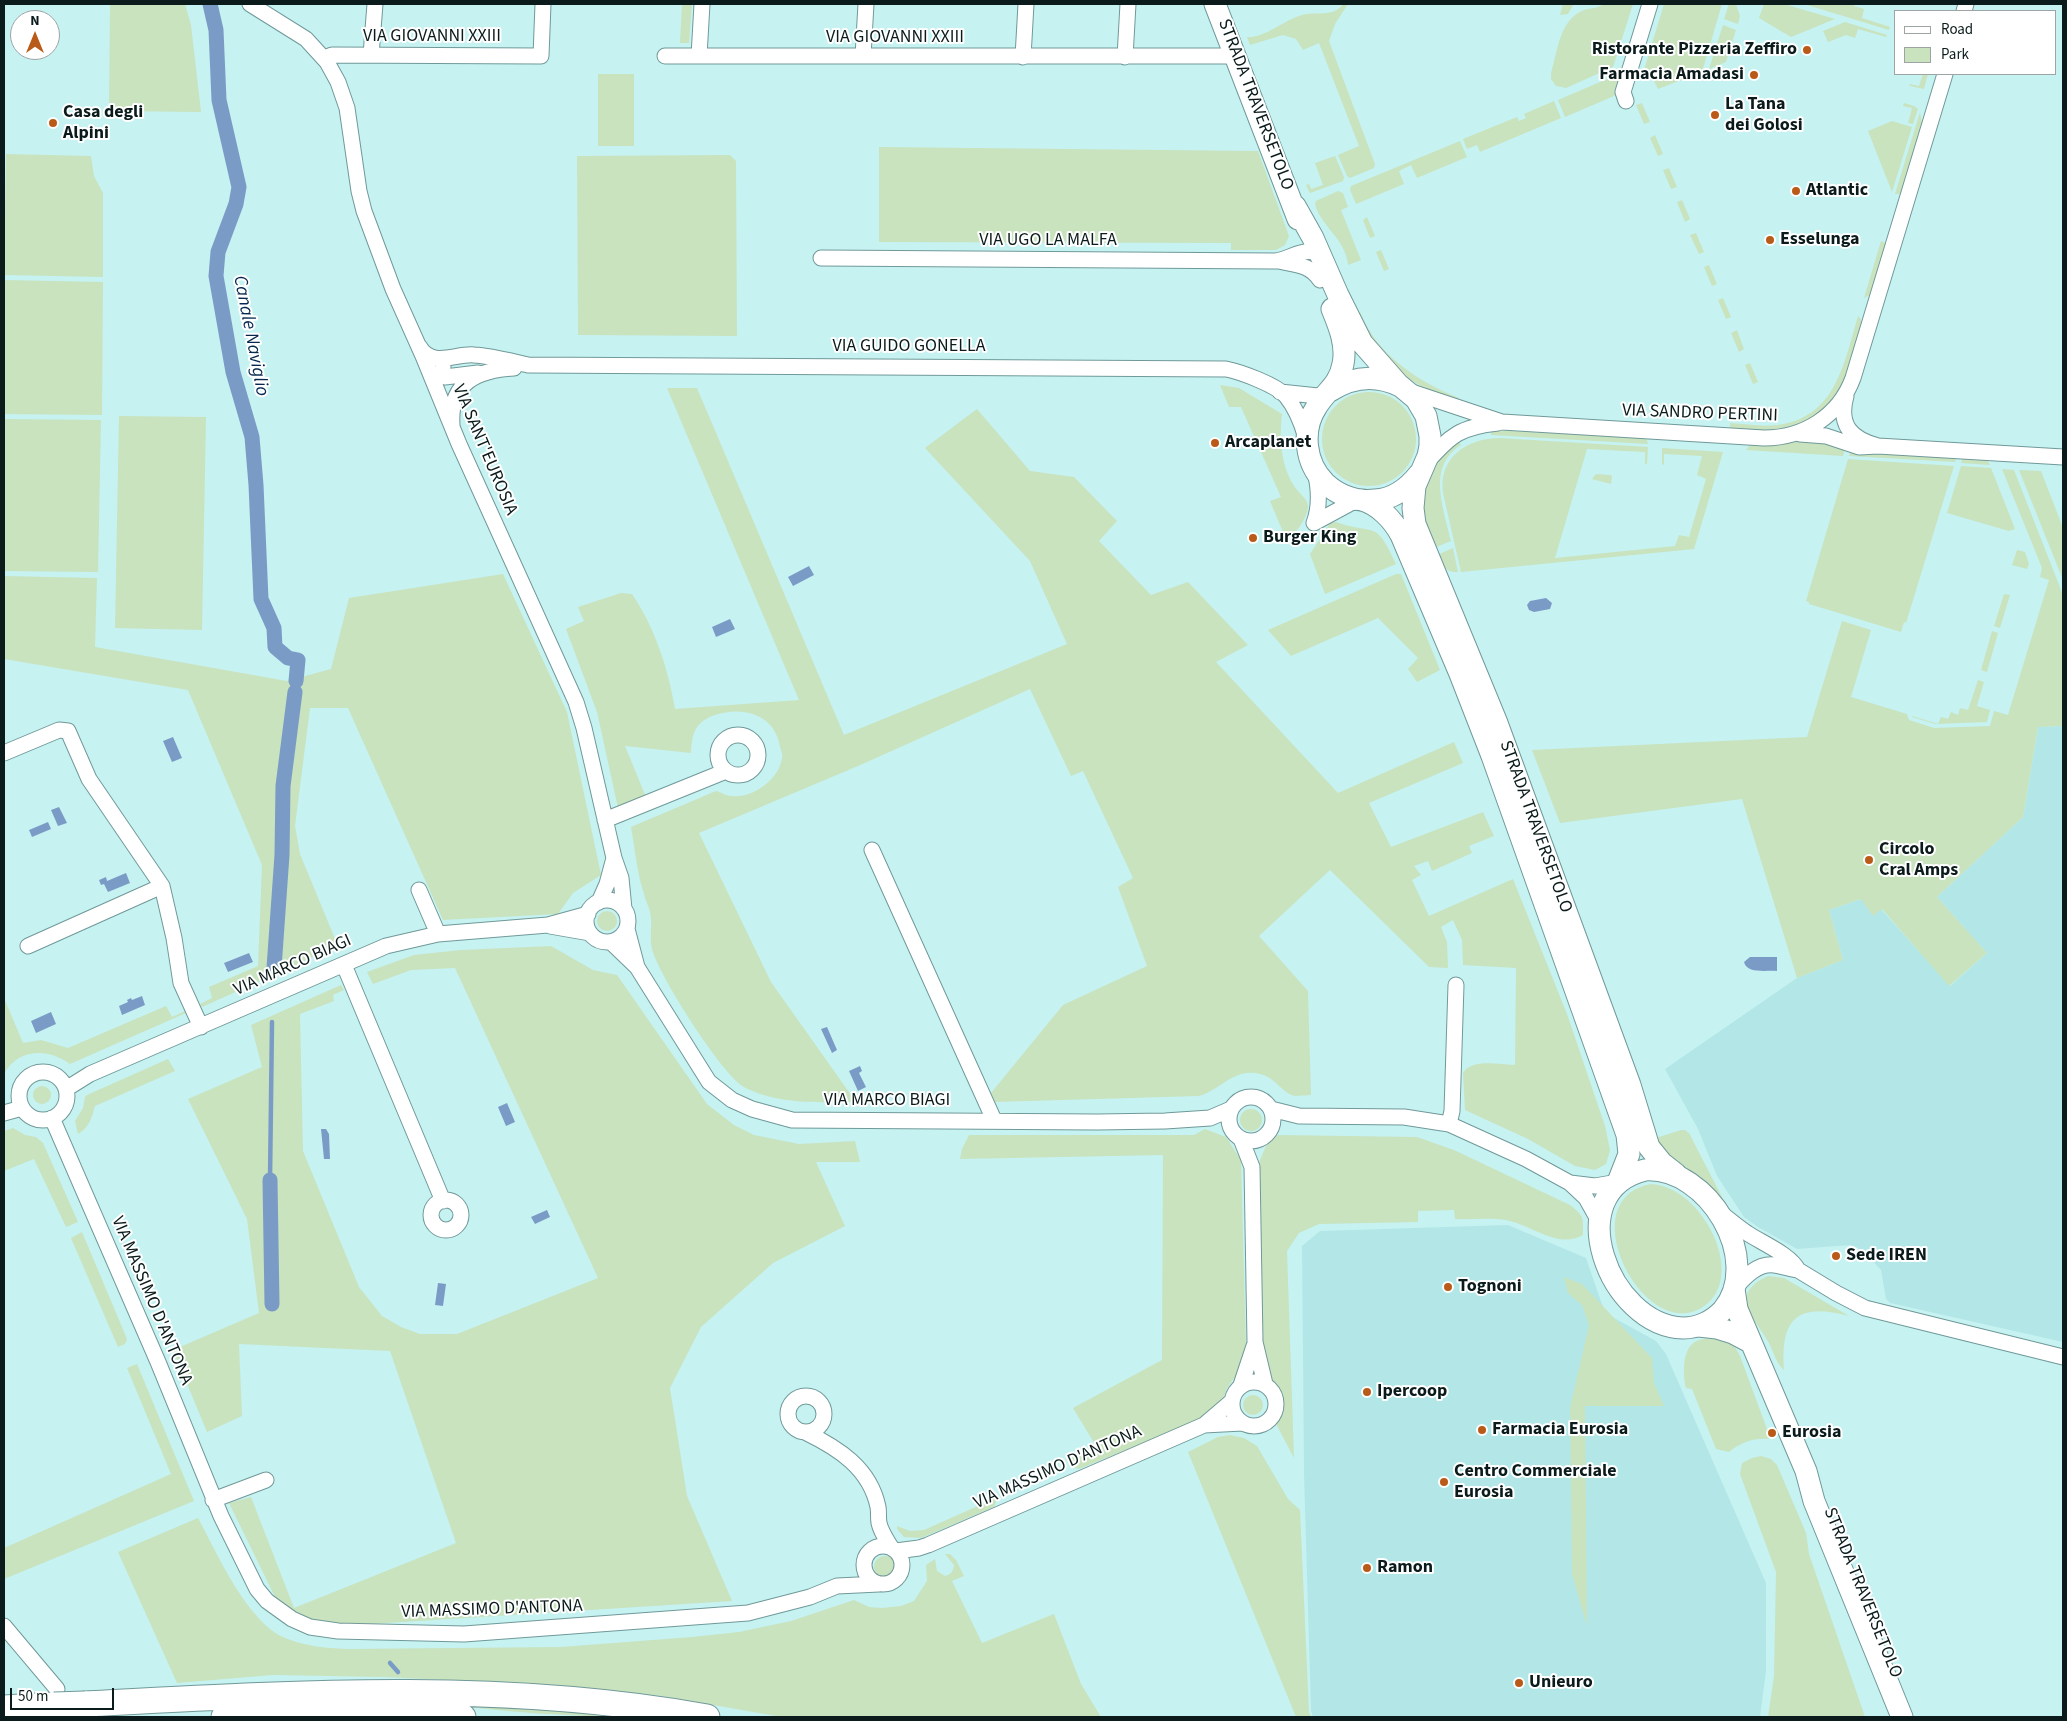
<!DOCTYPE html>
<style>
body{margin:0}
#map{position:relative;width:2067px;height:1721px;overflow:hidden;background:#c7f2f2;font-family:"Source Sans 3",sans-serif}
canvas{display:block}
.frame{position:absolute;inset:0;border:5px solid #0b1b1b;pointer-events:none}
.legend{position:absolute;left:1894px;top:10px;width:162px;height:65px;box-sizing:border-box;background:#fff;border:1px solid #9da4a4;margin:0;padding:6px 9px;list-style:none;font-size:15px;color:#0b1b1b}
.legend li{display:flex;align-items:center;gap:10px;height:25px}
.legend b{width:25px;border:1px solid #9da4a4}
.north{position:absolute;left:10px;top:10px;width:50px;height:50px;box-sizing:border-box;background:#fff;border:1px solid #9da4a4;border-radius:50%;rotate:0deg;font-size:14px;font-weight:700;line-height:20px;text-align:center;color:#0b1b1b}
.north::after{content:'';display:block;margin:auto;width:18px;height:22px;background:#ba5a18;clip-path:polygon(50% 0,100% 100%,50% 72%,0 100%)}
.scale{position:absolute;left:10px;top:1688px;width:104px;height:22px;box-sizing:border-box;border:2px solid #0b1b1b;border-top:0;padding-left:6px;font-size:15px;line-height:18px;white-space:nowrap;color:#0b1b1b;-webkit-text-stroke:4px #fff;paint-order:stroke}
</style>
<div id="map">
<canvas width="2067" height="1721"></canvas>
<div class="frame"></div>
<ul class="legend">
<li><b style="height:6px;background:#fff"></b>Road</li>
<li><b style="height:14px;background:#c8e3be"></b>Park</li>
</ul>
<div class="north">N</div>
<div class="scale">50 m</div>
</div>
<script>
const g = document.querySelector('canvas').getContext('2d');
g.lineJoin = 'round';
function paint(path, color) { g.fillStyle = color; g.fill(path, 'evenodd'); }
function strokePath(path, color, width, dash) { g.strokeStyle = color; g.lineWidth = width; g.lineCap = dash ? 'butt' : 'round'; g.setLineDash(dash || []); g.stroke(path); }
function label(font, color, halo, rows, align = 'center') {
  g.font = font + ' "Source Sans 3",sans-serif'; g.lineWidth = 4; g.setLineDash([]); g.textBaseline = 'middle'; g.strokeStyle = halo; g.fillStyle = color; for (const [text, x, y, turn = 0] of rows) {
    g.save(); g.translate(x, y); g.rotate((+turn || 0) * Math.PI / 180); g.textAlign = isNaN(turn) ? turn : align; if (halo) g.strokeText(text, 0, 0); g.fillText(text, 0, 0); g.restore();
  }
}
paint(new Path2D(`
 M2063,726V1342L1890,1303L1886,1299L1881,1270L1862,1250L1851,1245L1797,1249L1758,1227L1744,1217L1717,1176L1698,1129L1665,1069L1797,978L1843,960L1829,910L1861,899L1881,909L1950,986L1987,953L1937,897L2023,817L2038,727Z
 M1508,1225L1586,1258L1605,1313L1656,1341L1666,1354L1766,1583V1671L1760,1717H1313L1311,1711L1304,1474L1302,1246L1320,1231Z`), '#b3e7e7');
paint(new Path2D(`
 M110,4H185L191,25L201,112L109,111Z
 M677,4H692L689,43H680L682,4Z
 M1343,4H1348L1335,24L1329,41L1375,164L1374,168L1350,178L1347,176L1338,155L1359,146L1319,43L1303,50L1296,39L1283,35L1250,45L1247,37C1263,39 1286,19 1302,15C1315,11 1334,18 1343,4Z
 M1563,4L1573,5L1568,14L1560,15Z
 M1604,4H1633L1613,67L1566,88L1556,86L1551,79V73C1557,53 1559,25 1578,13C1586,7 1596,10 1604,4Z
 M1664,4H1722L1702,72L1658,89L1653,79L1648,80L1644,70Z
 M1729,4H1736L1740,16L1738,24L1724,19Z
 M1764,4H1784L1835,19L1791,37L1759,18Z
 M1804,4H1855L1854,6L1864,9L1862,18L1890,27L1889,30Z
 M1845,22L1887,35L1886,37L1858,29L1855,38L1846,35L1828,42L1823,31Z
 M1723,25L1736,30L1726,62L1709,69Z
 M598,74H634V146H598Z
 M1923,74H1928L1924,89L1910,86L1909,84L1919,86Z
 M1612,77L1618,78L1620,80L1618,91L1614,96L1565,117L1558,100Z
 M1554,101L1561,118L1480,152L1477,145L1467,149L1463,139L1517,117L1519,121L1526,118L1524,114Z
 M1642,103L1650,122L1644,124L1636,105Z
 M1904,103L1914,106L1918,109L1913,124L1908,123L1912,108L1903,106Z
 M1920,112L1922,123L1902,191L1900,194H1895Z
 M1892,121L1912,127L1892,192L1868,131Z
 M1655,135L1663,154L1658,156L1650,138Z
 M1460,141L1467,157L1417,178L1411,165L1399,171L1404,184L1356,204L1350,190L1351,186Z
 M879,147L1258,151L1289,236L1285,245L1276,250H1231V243L879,242Z
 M6,154L91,156L94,176L103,193V277L4,275Z
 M730,155L736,161L737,336L578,335L577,156Z
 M1335,156L1344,177L1343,181L1310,193L1306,185L1309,184L1311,189L1323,185L1315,163Z
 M1669,168L1677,187L1671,189L1663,170Z
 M1338,191L1343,193L1348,207L1341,210L1361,260L1348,265C1346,239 1321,227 1315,204L1316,201Z
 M1682,200L1690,219L1685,222L1677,202Z
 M1367,217L1375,236L1370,238L1363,220Z
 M1696,233L1704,252L1699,254L1690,235Z
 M1881,241L1886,243L1870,295L1864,298Z
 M1381,250L1389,269L1384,271L1376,252Z
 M1709,265L1717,284L1712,286L1704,267Z
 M4,280L103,282L102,415L4,414Z
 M1723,298L1731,317L1726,319L1718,300Z
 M1360,312C1377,355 1417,381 1459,398L1457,404C1431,392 1390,372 1373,348C1366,338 1362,324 1356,313Z
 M1858,316L1861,319V326C1856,344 1852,364 1844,381C1820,431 1778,432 1730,429V423C1746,424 1761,427 1777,425C1836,418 1844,363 1858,316Z
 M1737,330L1744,349L1739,352L1731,333Z
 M1750,363L1758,382L1753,384L1745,365Z
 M1220,385L1239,388L1282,414C1279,439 1281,465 1294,486C1298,492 1307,499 1308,505C1309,512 1300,529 1294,533C1291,535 1287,533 1283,532L1270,501L1281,497L1241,407H1229Z
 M667,388H697L844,735L1067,644L1030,561L925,448L977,409L1030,471L1074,477L1117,521L1099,541L1151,595L1188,582L1248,645L1216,662L1338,793L1454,742L1463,763L1369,803L1391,847L1483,812L1494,836L1469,846L1472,853L1432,871L1428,861L1414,866L1421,875L1412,880L1429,916L1513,879L1567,1014L1605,1126L1610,1150L1606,1164L1595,1170L1575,1166L1528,1139L1465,1110L1463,1073C1472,1058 1500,1065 1515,1065L1516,968L1463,965L1462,940L1453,920L1441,927L1447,942L1448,968L1429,967L1330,870L1259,936L1308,991L1311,1095C1306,1095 1300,1096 1295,1096C1280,1093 1273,1070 1247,1073C1229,1075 1217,1091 1199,1096L994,1102L991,1093L1063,1005L1147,966L1118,887L1133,878L1083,771L1071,776L1030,689L858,766L699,833L771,982L856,1102C819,1102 778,1105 744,1087C722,1075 658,974 652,949C649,937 653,925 650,912C649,906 645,900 644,894C637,873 635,849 631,827L716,791C721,792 726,796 731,796C752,799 779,780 782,758C783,755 781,750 780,747C775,714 743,706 715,715C695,722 692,733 691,753L625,746L646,797L618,808L597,712L566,629L584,621L578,607L621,593L632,594C655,628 668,668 675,709L799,700Z
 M1322 439a47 47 0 1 1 94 0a47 47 0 1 1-94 0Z
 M119,416L206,417L202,630L115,628Z
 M4,419L101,420L98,572L4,571Z
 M1491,430L1646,438L1648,444L1491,435Z
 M1500,438L1648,447L1647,464H1645V452L1587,449L1555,558L1675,546L1679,535L1689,537L1706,479L1697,475L1702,456L1664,454V465L1662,464V448L1723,452L1694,549L1461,572L1443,493C1438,458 1467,438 1500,438Z
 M1812,439L1845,448L1843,456L1746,450L1750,445H1776Z
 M1458,440L1461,445C1426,467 1444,508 1451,541L1434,548L1422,522L1424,487L1441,457Z
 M1851,450L1957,457L1955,462L1849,456Z
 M1963,457L1987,460L1990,465L1961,463Z
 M1848,459L1954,466L1906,623L1904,622L1901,632L1809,604V602L1806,601Z
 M1961,466L1991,468L2015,529L2009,531L1947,513Z
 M2002,469L2014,470L2063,595V726L2038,727L2023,817L1937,897L1987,953L1949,986L1882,909L1873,916L1861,899L1829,910L1843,960L1797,978L1742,799L1560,823L1532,750L1807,737L1842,621L1871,630L1851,697L1907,714L1909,720L1934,728L1990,726L1994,711L2008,715L2049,580L2040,577L2042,568Z
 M2019,470L2041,471L2063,528V580Z
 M1596,474L1611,475L1612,477L1611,484L1592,479Z
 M1336,522C1376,536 1375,518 1396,564L1325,594L1310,554L1330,523Z
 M1453,548L1458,572C1445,573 1443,565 1437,555Z
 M2017,550L2025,552L2029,564L2027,569L2012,565Z
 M503,574L567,712L601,875L573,893L558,914L443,920L348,708H310L295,826L300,854L338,946L202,1007L200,1004L212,998L209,987L258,966L262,865L188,690L4,659V576L97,578L95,647L287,681L331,669L349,598Z
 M1396,574H1401L1440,670L1417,682L1408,669L1418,658L1378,618L1291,656L1268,630Z
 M2004,594L2010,595L2000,628L1994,626Z
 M1992,631L1998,633L1987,672L1981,670Z
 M1978,680L1984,682L1977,706L1990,710L1987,722L1935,724L1912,717V716L1938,724L1941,717L1948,719L1951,712L1958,715L1960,708L1968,710Z
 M597 921a10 10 0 1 1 20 0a10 10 0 1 1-20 0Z
 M551,946L593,970L617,975L707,1104L734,1125L754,1135L799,1144L855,1141L860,1162H816L845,1226L773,1263L701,1327L670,1388L687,1496L732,1601L339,1626L302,1619L276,1599L229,1503L251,1497L294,1608L456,1543L390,1351L239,1344L242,1416L207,1432L173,1350L259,1313L247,1219L188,1099L262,1067L251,1025L341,985L344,990L333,995L334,1001L300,1014L303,1151L359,1287L382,1316L401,1327L420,1334H457L598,1278L455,968L411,970L373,984L367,972L414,955L461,950Z
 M4,998L23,1043L41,1040L68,1048L166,1006L172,1017L185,1011L186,1013L70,1064C48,1048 18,1048 4,1074L5,1051Z
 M168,1059L175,1071L95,1106C92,1117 89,1128 78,1134L75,1121L83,1108L85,1097L87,1095Z
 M33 1095a9 9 0 1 1 18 0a9 9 0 1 1-18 0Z
 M1240 1120a11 11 0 1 1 22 0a11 11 0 1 1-22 0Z
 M13,1128L25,1135L36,1137L43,1143L78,1222L66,1227L34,1159L4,1171V1131Z
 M1205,1129L1226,1137L1241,1160L1246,1348L1238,1373L1227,1388L1222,1403L1201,1419L1079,1469L1072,1467L1065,1459L1096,1446L1073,1408L1162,1360L1163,1155L960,1159L962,1149L969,1135H1194Z
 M1681,1130H1685L1689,1133L1724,1201L1699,1176L1669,1160L1653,1139Z
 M1278,1135L1417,1137L1454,1150L1570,1205C1585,1217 1583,1217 1583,1235C1560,1249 1534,1227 1510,1221C1493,1217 1472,1220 1455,1219L1454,1210L1418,1211V1222L1319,1224L1299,1233L1287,1251L1294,1458L1275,1422L1280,1406L1276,1386L1267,1375L1260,1346L1257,1167L1266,1146Z
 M1651,1184C1702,1186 1749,1277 1703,1307C1644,1345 1569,1199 1651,1184Z
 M82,1232L127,1339L125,1344L118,1347L71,1238Z
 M1768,1276L1784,1278L1849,1316C1798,1302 1780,1318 1784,1370C1776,1363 1774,1353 1769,1343C1756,1319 1726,1295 1768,1276Z
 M1564,1277L1582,1284L1652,1358L1654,1383L1664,1406H1585L1587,1626L1572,1574L1570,1408L1589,1325L1582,1305L1568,1293Z
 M1710,1337L1729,1342L1735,1347L1740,1356L1770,1437L1769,1439C1753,1438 1742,1442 1729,1452L1716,1449L1692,1389L1686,1388C1683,1376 1682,1354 1692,1344C1696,1340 1704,1339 1710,1337Z
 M137,1364L194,1501L4,1579V1548L171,1474L127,1368Z
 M1243 1405a10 10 0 1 1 20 0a10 10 0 1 1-20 0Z
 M1230,1435L1244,1438L1257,1446L1288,1499L1300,1510L1309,1712L1311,1717H1296L1188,1452L1218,1437Z
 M1761,1456L1771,1459L1777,1465L1806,1533L1809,1554L1865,1717H1768L1774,1676L1776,1572L1740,1474L1742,1463L1752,1458Z
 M998,1497L994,1507L921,1538L904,1537L897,1529V1526L910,1531L924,1530Z
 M198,1518C217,1553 247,1622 285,1638C305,1646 325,1648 346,1649L561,1647L692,1637L739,1632L791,1621L854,1600L869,1607L882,1608L901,1606L914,1601L927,1581L926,1565L935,1559L937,1571L945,1576C951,1574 953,1572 954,1565L945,1554H950L956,1560L964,1576L952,1581L982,1643L1054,1614L1081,1684L1101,1717H782L661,1696L556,1685L382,1677L273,1675L177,1683L118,1552Z
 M874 1567a11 11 0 1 1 22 0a11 11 0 1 1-22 0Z
 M422,1700L652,1717C576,1717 498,1713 422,1700Z`), '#c8e3be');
paint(new Path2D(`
 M809,566L814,575L793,586L788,577Z
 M1546,598L1552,603L1550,609L1534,612L1529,610L1527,605L1530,601Z
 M730,619L735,629L716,637L712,627Z
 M173,737L182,758L172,762L163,741Z
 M59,807L67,823L58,826L51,810Z
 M48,822L51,829L32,837L29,830Z
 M126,873L130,883L108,892L104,884L101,885L99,880L106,877L107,881Z
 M249,953L253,962L228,972L224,963Z
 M1750,957H1777V971C1765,970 1747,974 1744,962Z
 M142,996L145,1005L122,1015L119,1006L128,1002L127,1000L131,998L132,1000Z
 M51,1012L56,1024L36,1033L31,1021Z
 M827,1027L837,1050L832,1053L821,1029Z
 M860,1066L862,1071L859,1073L866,1087L858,1091L849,1071Z
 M507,1103L515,1122L506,1126L498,1107Z
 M321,1129H326L329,1134L330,1159H324Z
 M547,1210L550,1217L535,1224L531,1217Z
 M438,1283L446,1284L443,1306L435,1305Z`), '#7a9bc6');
strokePath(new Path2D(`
 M270,1180L272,1022
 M390,1663L398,1672`), '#7a9bc6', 4.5);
strokePath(new Path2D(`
 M210,4L216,30L219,100L239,187L236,204L218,252L216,276L233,372L252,437L256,485L261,599L274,628L275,647L288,658L298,660L296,681
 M274,968L282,855L283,786L295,692
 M270,1180L272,1304`), '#7a9bc6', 15);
const minor = new Path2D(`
 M250,4L306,39L327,62L338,82L347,108L359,191L364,211L393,289L423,356L459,444L576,702L584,728L614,858L621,878L624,909
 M1964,11L1966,4
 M371,55L375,4
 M665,56H1236
 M699,56L702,4
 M863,56L866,4
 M1023,57L1026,4
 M1125,57L1128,4
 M324,58L332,55L541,56L543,4
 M1626,101L1623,92L1650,4
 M821,258L1275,261C1291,260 1310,241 1323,260
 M1279,261C1295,265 1310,264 1320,280
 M419,346C432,369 456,353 474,355C492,356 510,361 528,365L1226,369C1241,372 1276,385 1286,396C1296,408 1302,424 1306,438
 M443,367L442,374L445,377L478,373
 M1409,391L1502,422L1764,438C1804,438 1839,416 1853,378L1945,74
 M1280,392L1318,396L1330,391
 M452,425C449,382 478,370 514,368
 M1800,434L1826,436L1859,447L1878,446C1851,439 1838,425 1846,396
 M1878,446L2063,457
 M1427,462C1451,435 1460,427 1498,423
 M1314,523C1320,507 1319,488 1315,471
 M1314,523L1351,503L1361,501
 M718 755a20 20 0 1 1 40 0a20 20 0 1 1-40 0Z
 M4,753L59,730L68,731L89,779L162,886L174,938L181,983L201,1027
 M605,820L726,771
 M872,850L994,1120
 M419,890L438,934
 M586 921a21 21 0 1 1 42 0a21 21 0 1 1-42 0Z
 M599,902L607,884L614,858
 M550,926L590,933
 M627,929L637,967
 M611,942L637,967L709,1082L732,1100L752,1109L792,1120L1097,1122L1165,1121L1210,1118L1231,1109
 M28,946L162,886
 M344,965L443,1201
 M19 1096a24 24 0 1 1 48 0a24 24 0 1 1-48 0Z
 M66,1089L90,1074L386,946L438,934L548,925L588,914
 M1229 1119a22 22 0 1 1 44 0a22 22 0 1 1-44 0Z
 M1271,1109L1299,1116L1404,1117L1449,1124L1526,1159L1570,1183L1586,1198L1600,1223
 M4,1113L22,1108
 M52,1118L158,1362L221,1516L257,1589L267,1601L292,1619L310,1627L338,1631L464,1634L748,1613L810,1597L837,1586L879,1584
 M1449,1124L1452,1111L1456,985
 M1241,1139L1252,1167L1255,1342L1265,1384
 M1570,1183L1595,1186L1618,1182
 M431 1215a15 15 0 1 1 30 0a15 15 0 1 1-30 0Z
 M1722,1214C1731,1221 1739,1228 1747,1233C1762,1243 1791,1255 1798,1270L1836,1293L1865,1308L2063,1357
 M1734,1289C1744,1278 1757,1263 1774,1265C1782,1266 1790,1269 1798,1270
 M1232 1404a22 22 0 1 1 44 0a22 22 0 1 1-44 0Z
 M1241,1385L1254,1346
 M788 1414a18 18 0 1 1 36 0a18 18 0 1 1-36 0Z
 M1204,1425L1242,1423
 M805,1432C838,1448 870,1468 878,1507C879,1512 878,1518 879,1523C881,1532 886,1539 891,1547
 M213,1500L266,1480
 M864 1565a19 19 0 1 1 38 0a19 19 0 1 1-38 0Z
 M896,1551L919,1548L928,1545L1204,1425L1231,1402
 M4,1626L57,1689`);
const secondary = new Path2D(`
 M1215,4L1298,219
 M1295,206L1313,238L1338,295L1362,343L1398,384L1416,399L1426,416L1430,436V446L1428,456L1415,486L1413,508L1415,524L1497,723L1630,1085L1649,1147L1662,1163L1676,1174
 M1332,309C1339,326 1347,345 1343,364C1339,385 1327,390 1317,406C1301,430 1305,463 1325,483C1339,496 1357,502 1375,500C1394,499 1408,488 1419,474
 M1330,391C1353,376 1376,374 1400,386
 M1362,500C1379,505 1393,520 1401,535L1460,674L1492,756L1627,1135L1629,1154L1618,1182
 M1645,1170C1708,1166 1764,1260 1723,1310C1713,1321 1698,1328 1683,1328C1609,1326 1558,1191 1645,1170Z
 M1734,1289L1737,1309L1806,1471L1814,1501L1902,1717
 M1699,1326L1717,1328L1733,1333L1750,1342`);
const trunk = new Path2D(`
 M85,1704C293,1693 501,1680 707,1717
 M4,1708L54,1705
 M224,1717L346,1714L463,1717`);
strokePath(minor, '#709999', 17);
strokePath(secondary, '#709999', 23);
strokePath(trunk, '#709999', 27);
strokePath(minor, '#fff', 15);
strokePath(secondary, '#fff', 21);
strokePath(trunk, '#fff', 25);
const trunkBridge = new Path2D(`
 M54,1705L85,1704`);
strokePath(trunkBridge, '#709999', 27, []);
strokePath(trunkBridge, '#fff', 25);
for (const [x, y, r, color] of [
 [1807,50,5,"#ba5a18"],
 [1754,75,5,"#ba5a18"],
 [1715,115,5,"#ba5a18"],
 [53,123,5,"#ba5a18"],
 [1796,191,5,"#ba5a18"],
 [1770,240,5,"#ba5a18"],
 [1215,443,5,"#ba5a18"],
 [1253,538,5,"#ba5a18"],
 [1869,860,5,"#ba5a18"],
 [1836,1256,5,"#ba5a18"],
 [1448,1287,5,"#ba5a18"],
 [1367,1392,5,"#ba5a18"],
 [1482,1430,5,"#ba5a18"],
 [1772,1433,5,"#ba5a18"],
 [1444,1482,5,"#ba5a18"],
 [1367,1568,5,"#ba5a18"],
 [1519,1683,5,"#ba5a18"]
]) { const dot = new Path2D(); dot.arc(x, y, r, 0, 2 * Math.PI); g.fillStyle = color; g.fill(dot); strokePath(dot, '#fff', 2); }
label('18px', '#0b1b1b', '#fff', [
 ["VIA GIOVANNI XXIII",432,37],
 ["VIA GIOVANNI XXIII",895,38],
 ["STRADA TRAVERSETOLO",1255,105,69],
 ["VIA UGO LA MALFA",1048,241],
 ["VIA GUIDO GONELLA",909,347],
 ["VIA SANDRO PERTINI",1700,414,2],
 ["VIA SANT'EUROSIA",484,450,67],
 ["STRADA TRAVERSETOLO",1535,827,70],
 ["VIA MARCO BIAGI",293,966,-24],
 ["VIA MARCO BIAGI",887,1101],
 ["VIA MASSIMO D'ANTONA",151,1301,67],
 ["VIA MASSIMO D'ANTONA",1058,1468,-24],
 ["STRADA TRAVERSETOLO",1862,1593,68],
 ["VIA MASSIMO D'ANTONA",492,1610,-2]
]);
label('bold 18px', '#0b1b1b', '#fff', [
 ["Ristorante Pizzeria Zeffiro",1797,50,"right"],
 ["Farmacia Amadasi",1744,75,"right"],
 ["La Tana",1725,105],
 ["dei Golosi",1725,126],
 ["Casa degli",63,113],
 ["Alpini",63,134],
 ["Atlantic",1806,191],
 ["Esselunga",1780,240],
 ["Arcaplanet",1225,443],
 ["Burger King",1263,538],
 ["Circolo",1879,850],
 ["Cral Amps",1879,871],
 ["Sede IREN",1846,1256],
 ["Tognoni",1458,1287],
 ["Ipercoop",1377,1392],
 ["Farmacia Eurosia",1492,1430],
 ["Eurosia",1782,1433],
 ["Centro Commerciale",1454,1472],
 ["Eurosia",1454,1493],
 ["Ramon",1377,1568],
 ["Unieuro",1529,1683]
], 'left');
label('italic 19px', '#062850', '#fff', [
 ["Canale Naviglio",250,336,79]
]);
</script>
